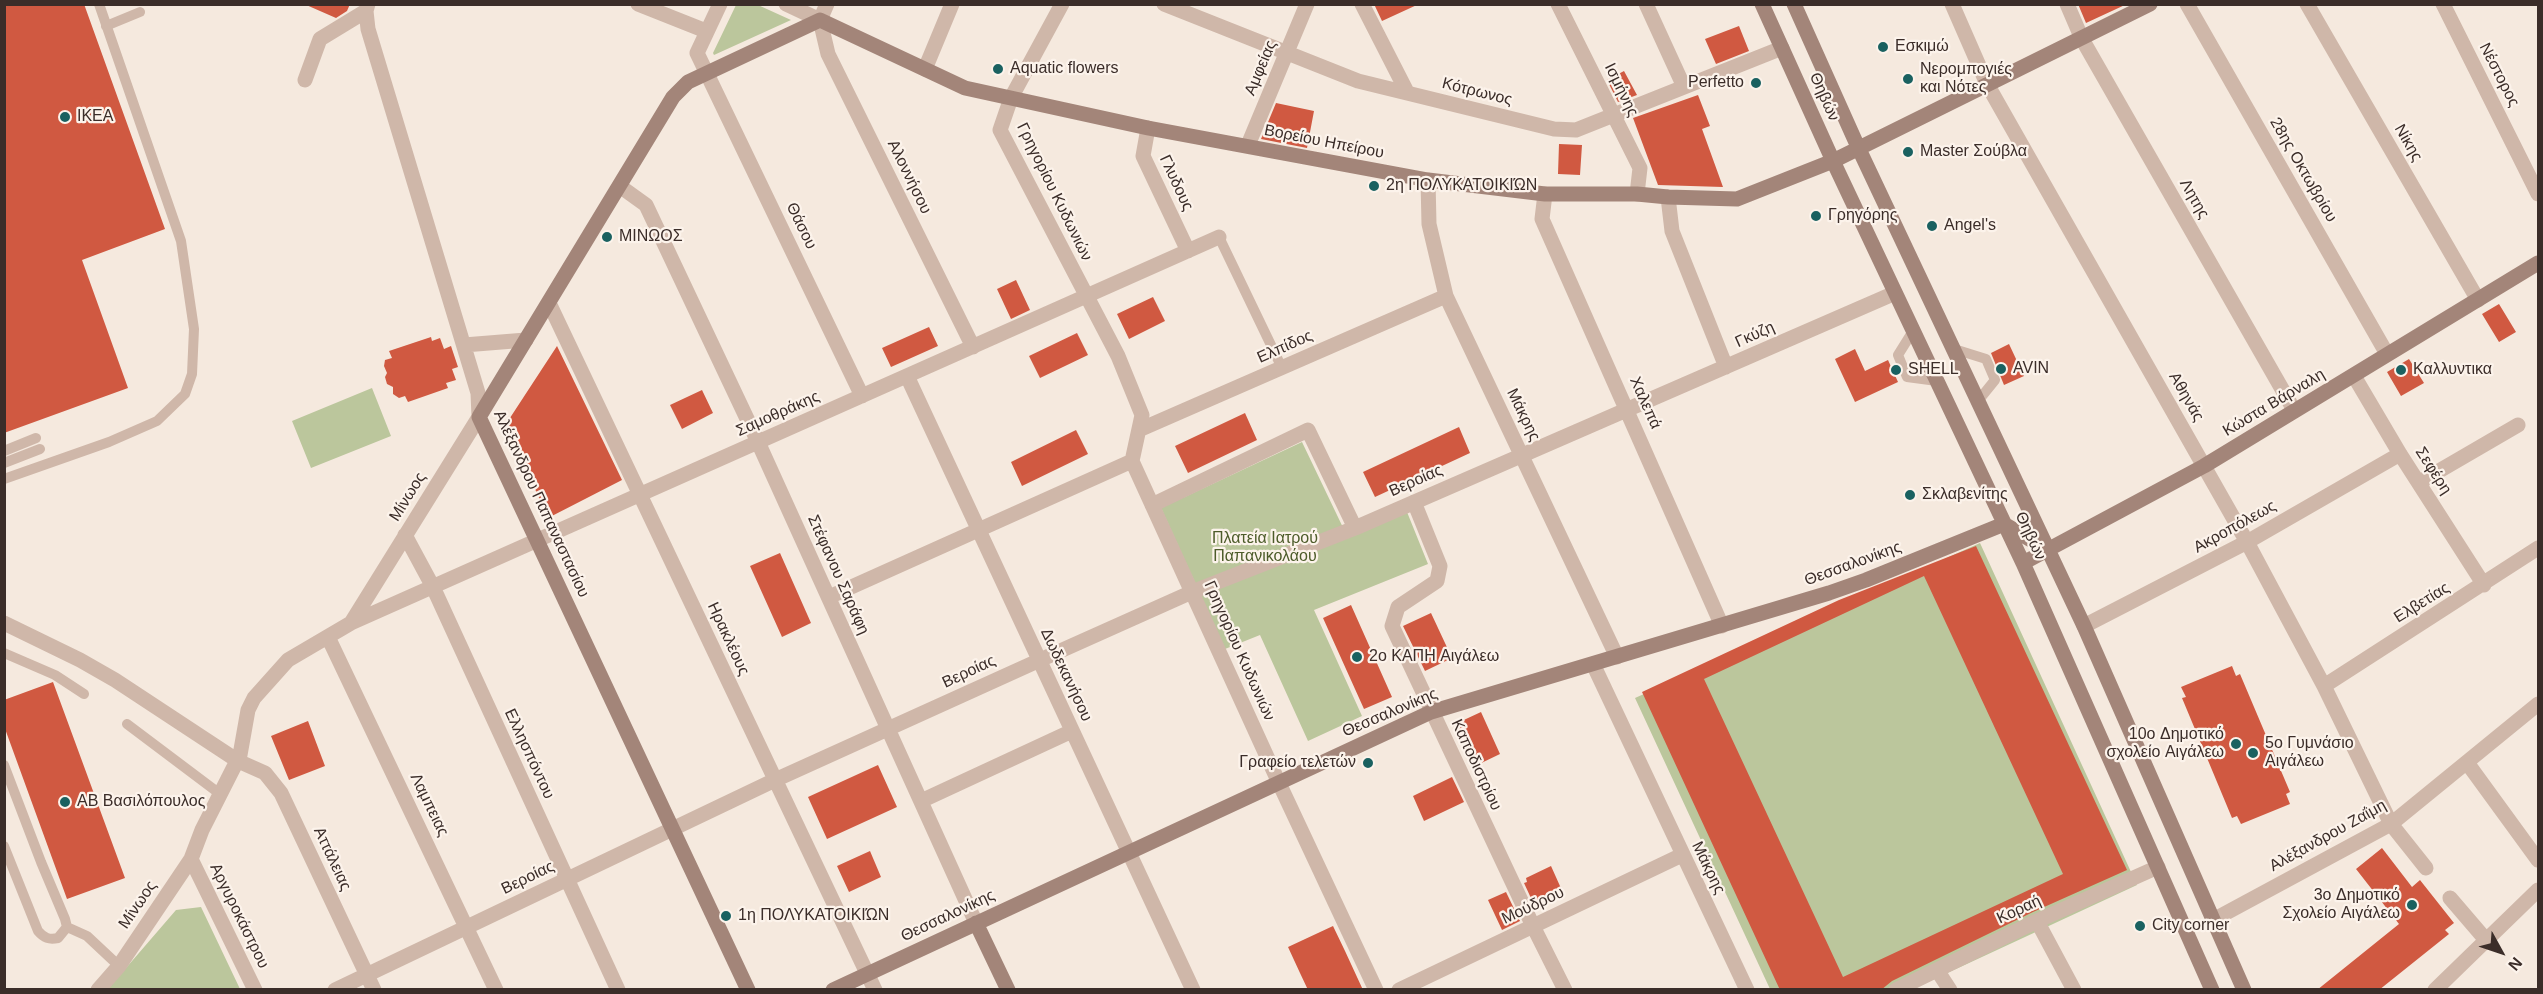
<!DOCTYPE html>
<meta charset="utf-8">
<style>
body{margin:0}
#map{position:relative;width:2543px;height:994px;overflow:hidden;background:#f5e9de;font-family:Helvetica,sans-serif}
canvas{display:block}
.frame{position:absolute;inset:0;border:6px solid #3b2d29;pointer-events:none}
.north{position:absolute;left:2471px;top:922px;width:60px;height:60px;-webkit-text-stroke:4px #fcf3eb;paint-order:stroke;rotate:130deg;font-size:16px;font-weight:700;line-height:24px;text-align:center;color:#3b2d29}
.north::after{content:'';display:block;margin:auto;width:21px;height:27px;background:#3b2d29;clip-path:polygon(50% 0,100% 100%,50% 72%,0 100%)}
</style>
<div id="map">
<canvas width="2543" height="994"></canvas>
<div class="frame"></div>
<div class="north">N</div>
</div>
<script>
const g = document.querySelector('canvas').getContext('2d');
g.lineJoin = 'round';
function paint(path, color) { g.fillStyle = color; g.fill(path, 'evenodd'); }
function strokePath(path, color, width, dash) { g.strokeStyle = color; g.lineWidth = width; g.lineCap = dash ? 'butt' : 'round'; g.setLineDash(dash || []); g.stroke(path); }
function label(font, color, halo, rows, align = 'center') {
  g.font = font + ' Helvetica,sans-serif'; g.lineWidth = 4.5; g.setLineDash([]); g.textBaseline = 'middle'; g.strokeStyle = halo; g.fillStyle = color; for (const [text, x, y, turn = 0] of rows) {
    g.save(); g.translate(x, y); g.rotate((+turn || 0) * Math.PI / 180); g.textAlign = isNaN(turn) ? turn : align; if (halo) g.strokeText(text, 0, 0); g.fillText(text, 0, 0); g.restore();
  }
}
paint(new Path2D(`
 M736,5H758L791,20L714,55L713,53Z
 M372,388L391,436L311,468L292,421Z
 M1302,442L1348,538L1407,512L1428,564L1314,610L1362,716L1308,741L1260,635L1225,649L1161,508Z
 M1980,543L2137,885L1913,989H1770L1635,698Z
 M201,907L240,989L107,990L176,910Z`), '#bbc69c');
paint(new Path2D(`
 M4,4H84L165,229L82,260L128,388L4,433Z
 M304,4H350L347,11L336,18Z
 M1374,4H1419L1382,21Z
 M2078,4H2127L2086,23Z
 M1739,26L1749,51L1716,64L1705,39Z
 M1624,71L1637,95L1618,102L1607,80Z
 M1698,95L1710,126L1702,129L1723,187L1658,185L1633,118Z
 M1276,103L1314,111L1307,148L1261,139Z
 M1559,144L1582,145L1580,175L1558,174Z
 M1016,280L1030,310L1011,319L997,289Z
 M1153,297L1165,321L1129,339L1117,314Z
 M2499,304L2516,332L2499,342L2482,314Z
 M929,327L938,346L891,367L882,348Z
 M1077,333L1088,355L1040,378L1029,356Z
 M431,337L432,341L440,338L444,349L451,346L458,367L452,369L456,380L446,383L448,388L408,402L405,396L399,398L393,394V387L387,384L385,377L387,373L384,366L385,360L392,358L389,351Z
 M2009,344L2024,376L2004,385L1991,353Z
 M557,346L622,480L548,518L506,424Z
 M1855,349L1865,371L1888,360L1898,382L1855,402L1835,359Z
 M2409,359L2424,383L2401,396L2387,372Z
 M702,390L713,413L682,429L670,405Z
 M1245,413L1257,440L1188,473L1175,446Z
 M1459,427L1470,453L1375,497L1363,472Z
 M1076,430L1088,454L1022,486L1011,462Z
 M1976,546L2127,870L2033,912L1892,981L1881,990H1780L1642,692L1839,600ZM1924,576L2063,874L1843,977L1704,679Z
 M780,553L811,623L782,637L750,566Z
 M1351,605L1392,697L1364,709L1323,618Z
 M1431,613L1452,658L1425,671L1403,626Z
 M2232,666L2236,676L2240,674L2290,792L2286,794L2290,804L2241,824L2237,816L2232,818L2182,698L2186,697L2181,687Z
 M53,682L125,878L67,899L4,726V700Z
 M1481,712L1500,754L1473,767L1453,725Z
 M308,721L325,766L289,780L271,736Z
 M878,765L897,807L827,839L808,797Z
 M1452,777L1464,802L1424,821L1413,796Z
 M2382,848L2412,887L2420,880L2454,923L2445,930L2449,934L2379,990H2317L2399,924L2356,869Z
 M870,851L881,877L849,892L837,866Z
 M1551,866L1564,895L1536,909L1524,883L1527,882L1526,878Z
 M1506,892L1520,921L1502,930L1488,900Z
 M1333,926L1345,951L1363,990H1308L1300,973L1288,947Z`), '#d05941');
strokePath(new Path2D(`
 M106,26L140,12
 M1219,237L1282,368
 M1913,331L1898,355L1907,377L1937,381
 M1954,349L1986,359L1995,380L1978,401
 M4,451L36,438
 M4,463L40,449
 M4,479L109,442L157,421L185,394L192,374L194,329L181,241L99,4
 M4,653L55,675L84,694
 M127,724L220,794
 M4,765L41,862L65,919L67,927L58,938C49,940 44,938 38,931L4,846
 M67,927L87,936L119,966`), '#cfb7a9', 10);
strokePath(new Path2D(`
 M638,4L706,31
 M720,4L697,53L862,396
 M786,4L820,20
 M1062,4L1011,98L1000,130L1118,356L1142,415L1132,461L1279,783L1376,990
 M1164,4L1358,81L1554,129L1576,130L1782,48
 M1362,4L1407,92
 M1558,4L1640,168L1637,194
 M1646,4L1684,87
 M1952,4L1987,84L2247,542L2324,686L2391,824L2426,868
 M2067,4L2082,39L2294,410
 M2187,4L2387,354
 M2307,4L2478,300
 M2443,4L2538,194
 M820,20L828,54L973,347
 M820,20L827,4
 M925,69L952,4
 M305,80L320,39L366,11
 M1148,128L1143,156L1188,251
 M1248,145L1307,4
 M1428,180L1429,224L1446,296L1617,657
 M621,187L646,205L758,442L976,923
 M1545,194L1542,219L1722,626
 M1668,197L1672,231L1726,367
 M549,303L875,990
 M464,345L526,340
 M907,376L1193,990
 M2354,376L2400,454L2484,585
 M1139,430L1446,296
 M2420,482L2518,425
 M1414,502L1440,566L1437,581L1398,607L1392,626L1533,926L1565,990
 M1152,505L1308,430L1355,528
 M405,535L433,587L618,990
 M829,597L1132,461
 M4,623L80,660L115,680L238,761L265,773L281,793L374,990
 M351,623L1219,237
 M2084,626L2247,542L2400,454
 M328,637L496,990
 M1593,664L1747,990
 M2324,686L2538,548
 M2468,764L2538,860
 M921,801L1072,731
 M191,859L255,990
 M2450,898L2486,940
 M2213,920L2391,824L2538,704
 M2037,921L2074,990
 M1937,970L1950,990
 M98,990L119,966L191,859L202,830L240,755L248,710L254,698L288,660L351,623L479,417L478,393L368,29L366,11L368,4
 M335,990L775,780L1040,660L1192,592L1355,528L1895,293
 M1399,990L1682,855
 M1896,990L2037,921L2158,867
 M2435,990L2538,890`), '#cfb7a9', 15);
strokePath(new Path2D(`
 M1762,4L1833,161L2023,563L2212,990
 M1794,4L1858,147L2084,626L2244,990
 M2004,524L2048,550
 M2023,563L2204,466L2538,263
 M976,923L1008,990
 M748,990L479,417L673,97L688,82L820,20L965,88L1148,128L1428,180L1545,194H1637L1668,197L1737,199L1833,161L2150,4
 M833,990L1431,712L1829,593L1866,580L2004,524`), '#a38579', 15);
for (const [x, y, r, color] of [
 [1883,47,6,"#1a6160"],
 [998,69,6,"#1a6160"],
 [1908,79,6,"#1a6160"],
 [1756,83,6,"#1a6160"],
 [65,117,6,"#1a6160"],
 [1908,152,6,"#1a6160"],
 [1374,186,6,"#1a6160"],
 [1816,216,6,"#1a6160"],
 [1932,226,6,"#1a6160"],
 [607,237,6,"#1a6160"],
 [2001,369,6,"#1a6160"],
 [1896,370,6,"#1a6160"],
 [2401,370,6,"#1a6160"],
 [1910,495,6,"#1a6160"],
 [1357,657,6,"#1a6160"],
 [2236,744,6,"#1a6160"],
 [2253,753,6,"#1a6160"],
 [1368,763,6,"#1a6160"],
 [65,802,6,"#1a6160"],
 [2412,905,6,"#1a6160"],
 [726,916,6,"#1a6160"],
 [2140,926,6,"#1a6160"]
]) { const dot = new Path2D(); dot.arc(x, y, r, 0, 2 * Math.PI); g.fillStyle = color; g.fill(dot); strokePath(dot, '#fcf3eb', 2); }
label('16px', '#3b2d29', '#fcf3eb', [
 ["Εσκιμώ",1895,47],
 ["Aquatic flowers",1010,69],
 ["Νερομπογιές",1920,70],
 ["και Νότες",1920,88],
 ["Perfetto",1744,83,"right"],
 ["IKEA",77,117],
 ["Master Σούβλα",1920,152],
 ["2η ΠΟΛΥΚΑΤΟΙΚΙΏΝ",1386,186],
 ["Γρηγόρης",1828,216],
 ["Angel's",1944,226],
 ["ΜΙΝΩΟΣ",619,237],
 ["AVIN",2013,369],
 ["SHELL",1908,370],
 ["Καλλυντικα",2413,370],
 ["Σκλαβενίτης",1922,495],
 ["2ο ΚΑΠΗ Αιγάλεω",1369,657],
 ["10ο Δημοτικό",2224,735,"right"],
 ["σχολείο Αιγάλεω",2224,753,"right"],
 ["5ο Γυμνάσιο",2265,744],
 ["Αιγάλεω",2265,762],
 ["Γραφείο τελετών",1356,763,"right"],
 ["ΑΒ Βασιλόπουλος",77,802],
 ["3ο Δημοτικό",2400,896,"right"],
 ["Σχολείο Αιγάλεω",2400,914,"right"],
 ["1η ΠΟΛΥΚΑΤΟΙΚΙΏΝ",738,916],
 ["City corner",2152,926]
], 'left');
label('16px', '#3b2d29', '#fcf3eb', [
 ["Αμφείας",1261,68,-67],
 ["Νέστορος",2499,75,63],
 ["Ισμήνης",1621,90,64],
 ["Κότρωνος",1477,92,14],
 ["Θηβών",1824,97,66],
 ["Βορείου Ηπείρου",1324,142,11],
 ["Νίκης",2408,143,60],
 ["28ης Οκτωβρίου",2303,170,60],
 ["Αλοννήσου",909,177,64],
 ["Γλυδους",1176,183,65],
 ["Γρηγορίου Κυδωνιών",1054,192,64],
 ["Λητης",2194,199,60],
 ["Θάσου",801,226,64],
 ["Γκύζη",1755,335,-24],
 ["Ελπίδος",1285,347,-24],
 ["Αθηνάς",2186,397,60],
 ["Χαλεπά",1645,403,66],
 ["Κώστα Βάρναλη",2274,403,-31],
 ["Σαμοθράκης",778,414,-24],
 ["Μάκρης",1523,415,64],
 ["Σεφέρη",2433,471,57],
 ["Βεροίας",1416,481,-24],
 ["Μίνωος",408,497,-58],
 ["Αλέξανδρου Παπαναστασίου",541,504,65],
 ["Ακροπόλεως",2235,527,-29],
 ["Θηβών",2030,536,65],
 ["Θεσσαλονίκης",1853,564,-20],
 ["Στέφανου Σαράφη",838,575,66],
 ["Ελβετίας",2422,603,-32],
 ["Ηρακλέους",728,639,65],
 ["Γρηγορίου Κυδωνιών",1239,651,66],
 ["Βεροίας",969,672,-25],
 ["Δωδεκανήσου",1066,675,65],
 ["Θεσσαλονίκης",1390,713,-23],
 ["Ελλησπόντου",529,754,65],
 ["Καποδιστρίου",1476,765,65],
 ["Λαμπειας",429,805,64],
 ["Αλέξανδρου Ζαΐμη",2328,836,-29],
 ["Αττάλειας",332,859,65],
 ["Μάκρης",1708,868,64],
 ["Βεροίας",528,878,-26],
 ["Μίνωος",138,905,-56],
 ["Μούδρου",1533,906,-25],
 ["Κοραή",2019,910,-25],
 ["Αργυροκάστρου",239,916,64],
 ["Θεσσαλονίκης",948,916,-25]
]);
label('16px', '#4d5c2a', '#fcf3eb', [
 ["Πλατεία Ιατρού",1265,539],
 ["Παπανικολάου",1265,557]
]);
</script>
